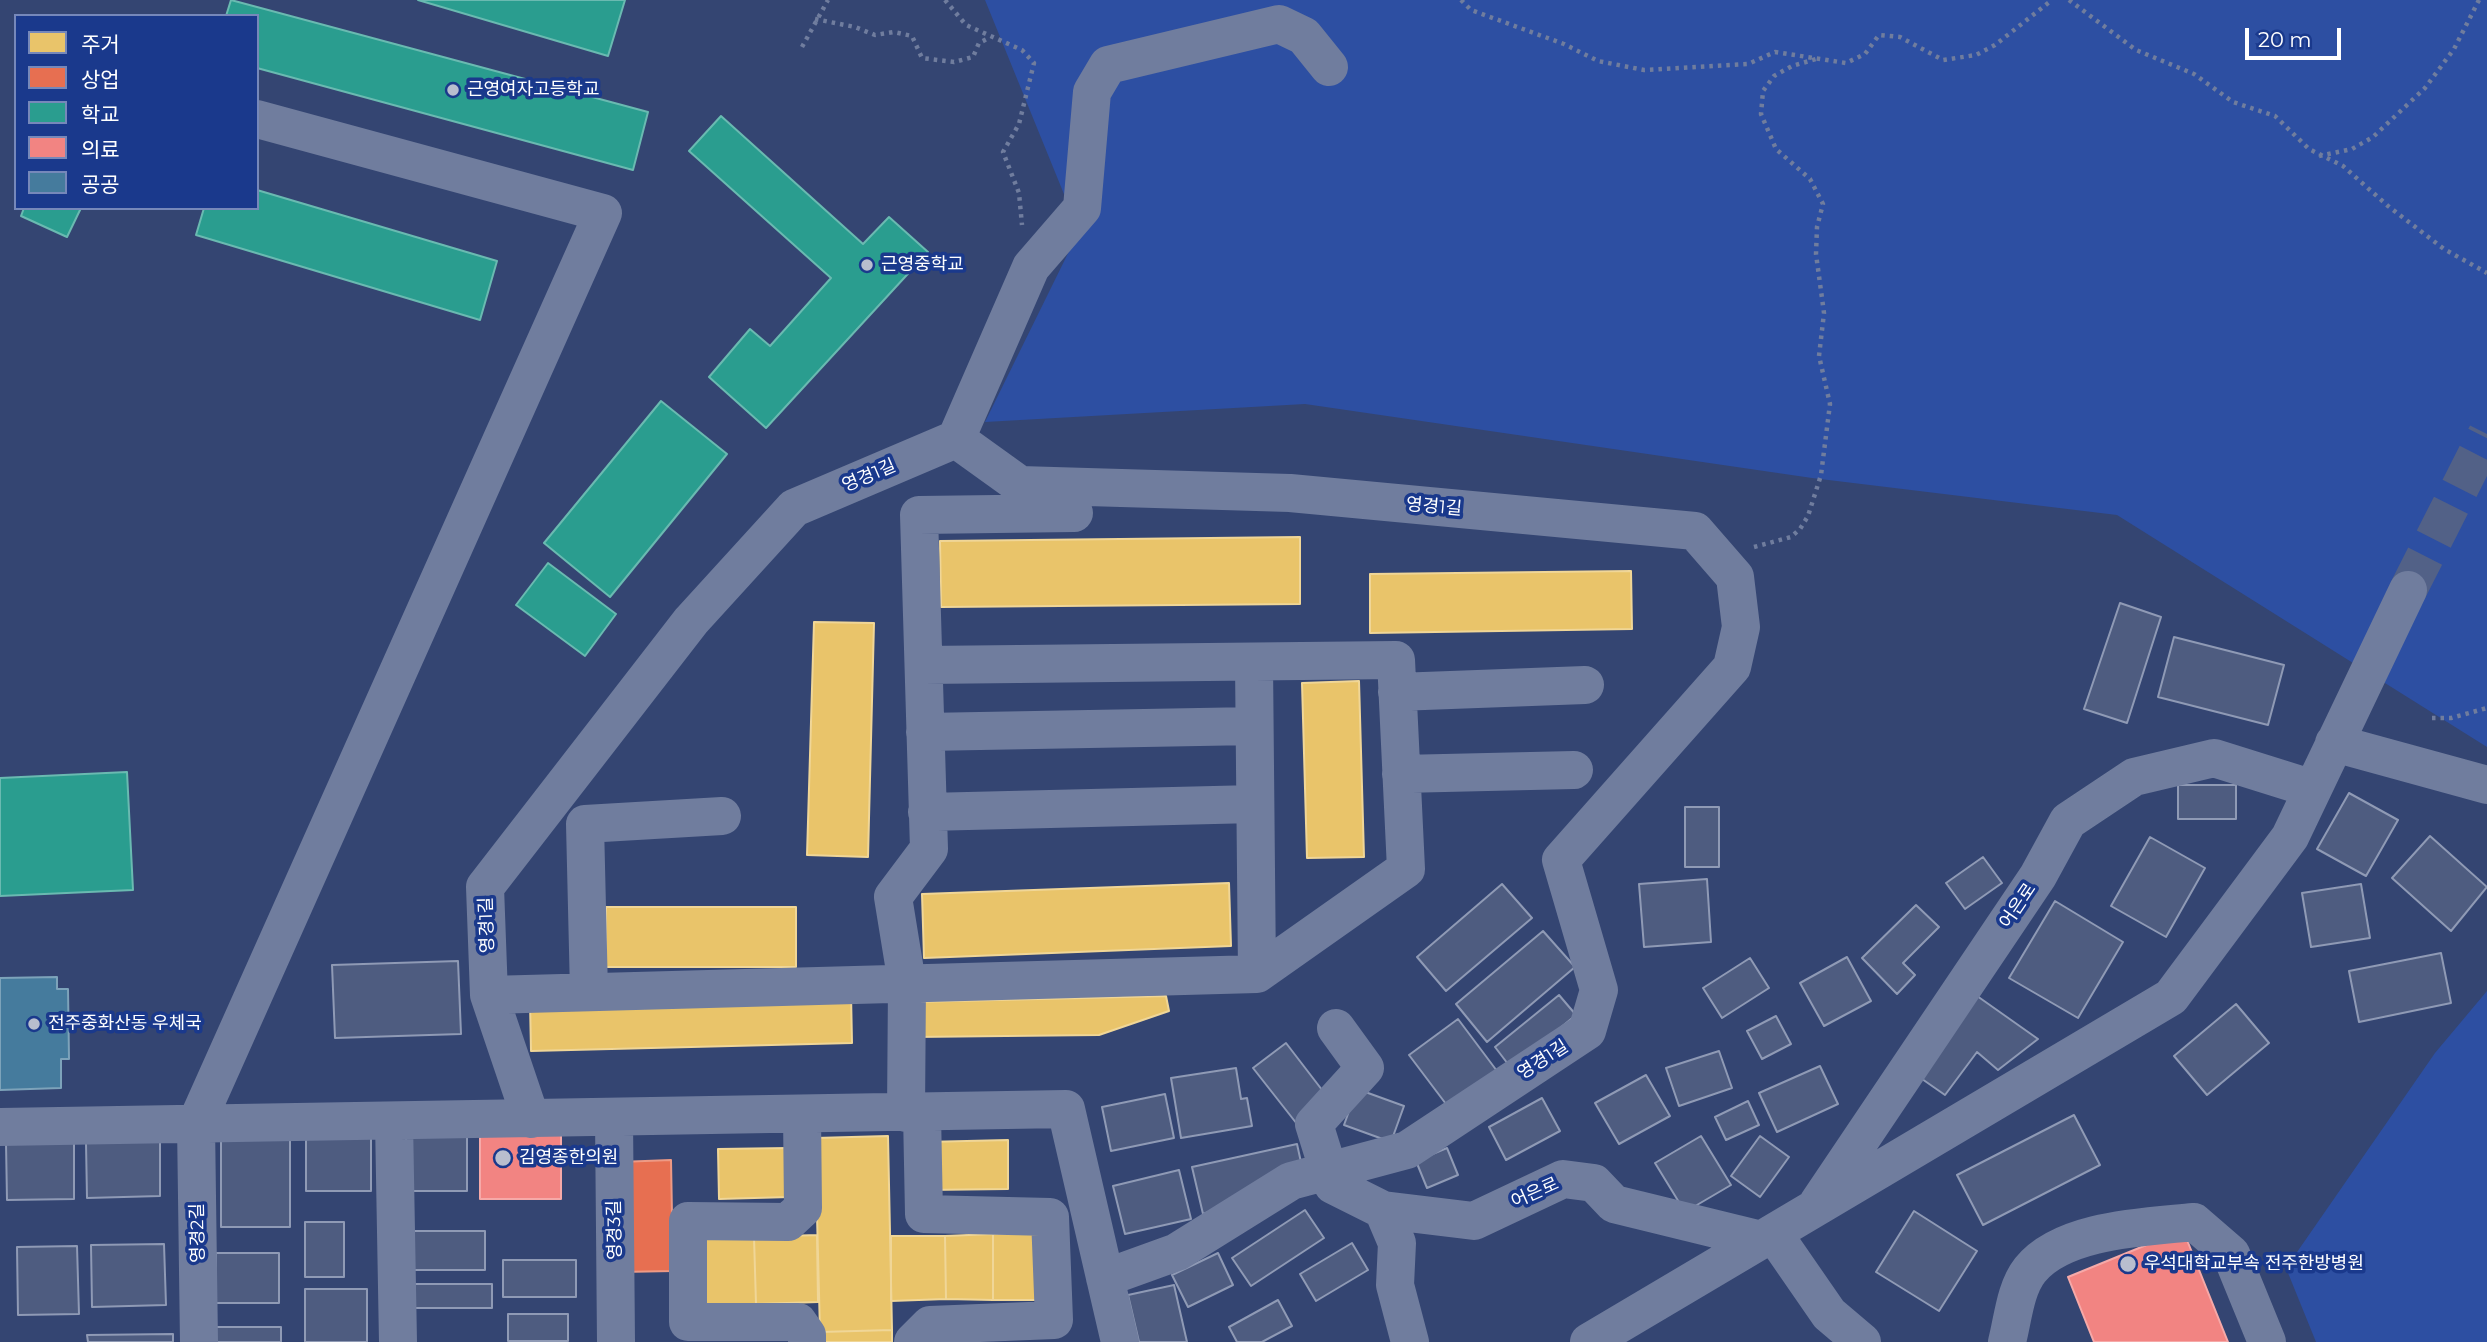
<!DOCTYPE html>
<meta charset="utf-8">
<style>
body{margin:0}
#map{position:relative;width:2487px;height:1342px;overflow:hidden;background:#344572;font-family:Montserrat,"Noto Sans KR",sans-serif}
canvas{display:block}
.legend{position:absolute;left:14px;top:14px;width:245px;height:196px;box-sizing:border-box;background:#1a398c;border:2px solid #7688ba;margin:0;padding:9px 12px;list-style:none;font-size:21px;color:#fff}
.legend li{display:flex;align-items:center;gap:14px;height:35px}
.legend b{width:35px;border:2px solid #7688ba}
.scale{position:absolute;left:2245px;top:28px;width:96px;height:32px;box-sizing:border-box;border:4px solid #fff;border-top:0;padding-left:9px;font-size:21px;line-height:24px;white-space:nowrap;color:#fff;-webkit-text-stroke:5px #1a398c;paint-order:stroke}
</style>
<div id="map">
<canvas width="2487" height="1342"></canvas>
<ul class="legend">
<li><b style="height:19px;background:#e9c46a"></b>주거</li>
<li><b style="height:19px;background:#e76f51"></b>상업</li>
<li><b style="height:19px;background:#2a9d8f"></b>학교</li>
<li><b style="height:19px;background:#f28482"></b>의료</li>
<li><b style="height:19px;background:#457b9d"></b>공공</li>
</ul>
<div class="scale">20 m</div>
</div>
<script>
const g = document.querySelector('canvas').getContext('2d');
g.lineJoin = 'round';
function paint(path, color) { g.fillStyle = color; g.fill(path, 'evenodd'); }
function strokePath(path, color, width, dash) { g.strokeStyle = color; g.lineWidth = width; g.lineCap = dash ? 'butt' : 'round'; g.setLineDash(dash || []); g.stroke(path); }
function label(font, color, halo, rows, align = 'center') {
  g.font = font + ' Montserrat,"Noto Sans KR",sans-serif'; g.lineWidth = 7; g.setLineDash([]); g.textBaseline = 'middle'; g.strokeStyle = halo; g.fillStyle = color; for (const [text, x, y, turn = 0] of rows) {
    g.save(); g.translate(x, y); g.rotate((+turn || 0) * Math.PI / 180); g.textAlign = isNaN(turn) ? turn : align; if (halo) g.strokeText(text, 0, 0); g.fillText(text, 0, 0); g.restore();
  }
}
paint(new Path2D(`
 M985,0H2487V747L2117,515L1812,478L1305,404L985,422L1079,231Z
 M2487,991V1342H2316L2286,1268L2435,1053Z`), '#2d4fa2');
const homes = new Path2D(`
 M1300,537V604L941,607L940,541Z
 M1631,571L1632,629L1370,633V574Z
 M814,622L874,623L868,857L807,855Z
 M1359,681L1364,857L1307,858L1302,683Z
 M1229,883L1231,946L924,958L922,894Z
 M606,907H796V967H606Z
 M851,994L852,1043L531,1051L530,1002Z
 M1166,996L1169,1011L1099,1035L913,1037L912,1002Z
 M888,1136L892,1330L820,1332L815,1138Z
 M1008,1140V1189L926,1190L925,1142Z
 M789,1148L790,1197L719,1199L718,1149Z
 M993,1234V1300L946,1299L945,1236Z
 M993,1234H1039V1300H993Z
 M817,1235L818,1302L756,1304L754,1237Z
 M891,1236H945L946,1299L891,1301Z
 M701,1237H754L756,1304L702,1305Z
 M892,1330V1342H820V1332Z`);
paint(homes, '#e9c46a');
strokePath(homes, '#f0d697', 2);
const shops = new Path2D(`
 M671,1160L673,1271L621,1272L619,1162Z`);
paint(shops, '#e76f51');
strokePath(shops, '#ee9a85', 2);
const schools = new Path2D(`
 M231,0L648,112L633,170L257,68V16H226Z
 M418,0H625L608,56Z
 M721,116L863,244L889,217L928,252L766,428L709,377L750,329L770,346L831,278L689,151Z
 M257,190L497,261L480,320L196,235L204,208H257Z
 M24,208H81L67,237L21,216Z
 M661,401L727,454L610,597L544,543Z
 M548,563L616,614L585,656L516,605Z
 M127,772L133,890L0,896V778Z`);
paint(schools, '#2a9d8f');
strokePath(schools, '#6abab1', 2);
const health = new Path2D(`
 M480,1135H561V1199H480Z
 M2183,1230L2228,1342H2094L2068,1277Z`);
paint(health, '#f28482');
strokePath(health, '#f6a9a8', 2);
const public = new Path2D(`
 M57,977V989H68L69,1059H61V1088L0,1090V978Z`);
paint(public, '#457b9d');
strokePath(public, '#7da3ba', 2);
const building = new Path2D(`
 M2120,603L2161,617L2127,723L2084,709Z
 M2174,637L2284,665L2268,725L2158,697Z
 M2178,785H2236V819H2178Z
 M2349,793L2398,820L2366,876L2317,849Z
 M1685,807H1719V867H1685Z
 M2430,836L2487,887L2451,931L2392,878Z
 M2150,837L2205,868L2166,937L2111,906Z
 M1983,857L2002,883L1965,909L1946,883Z
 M1707,879L1711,942L1644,947L1639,884Z
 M1502,884L1532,918L1446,991L1417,957Z
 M2361,884L2370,938L2311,947L2302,893Z
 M2055,901L2123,942L2078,1018L2009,978Z
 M1916,905L1939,927L1903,963L1915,975L1897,994L1862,958Z
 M1543,931L1575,967L1487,1042L1456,1004Z
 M2441,953L2451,1003L2359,1022L2349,971Z
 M1847,957L1871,1001L1824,1026L1800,983Z
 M1750,958L1769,988L1722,1018L1703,988Z
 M458,961L461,1034L335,1038L332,965Z
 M1970,991L2038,1039L1998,1070L1977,1052L1945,1095L1912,1072Z
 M1559,995L1576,1015L1511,1068L1495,1047Z
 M2236,1004L2269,1043L2207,1095L2174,1056Z
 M1776,1016L1791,1044L1762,1059L1747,1031Z
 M1458,1019L1497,1071L1449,1108L1409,1055Z
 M1286,1043L1329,1099L1297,1124L1253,1068Z
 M1719,1051L1732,1088L1679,1106L1666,1068Z
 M1820,1066L1838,1104L1777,1132L1759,1093Z
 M1236,1068L1241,1099L1247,1098L1252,1126L1181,1138L1171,1078Z
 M1646,1075L1670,1116L1619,1144L1595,1103Z
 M1357,1089L1404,1106L1391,1142L1344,1125Z
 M1165,1094L1174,1138L1111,1151L1102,1107Z
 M1542,1098L1560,1131L1506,1160L1489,1127Z
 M1748,1101L1759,1125L1726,1140L1715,1117Z
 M2074,1115L2100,1165L1983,1225L1957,1175Z
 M306,1134H371V1191H306Z
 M406,1135H467V1191H406Z
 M221,1136H290V1227H221Z
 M1701,1136L1731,1185L1685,1212L1655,1163Z
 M1760,1136L1789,1157L1760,1197L1731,1176Z
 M74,1141V1199L7,1200L6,1143Z
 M160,1141V1196L87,1198L86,1143Z
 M1297,1144L1304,1176L1203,1214L1192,1167Z
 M1447,1148L1458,1175L1427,1188L1416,1161Z
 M1179,1170L1191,1219L1125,1234L1113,1186Z
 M1305,1210L1324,1238L1251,1286L1232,1258Z
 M1914,1211L1977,1251L1939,1311L1876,1272Z
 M305,1222H344V1277H305Z
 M414,1231H485V1270H414Z
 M1352,1243L1368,1270L1316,1301L1300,1274Z
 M164,1244L166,1305L92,1307L91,1245Z
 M77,1246L79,1314L18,1315L17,1247Z
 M216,1253H279V1303H216Z
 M1218,1253L1233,1285L1188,1307L1172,1275Z
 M503,1260H576V1297H503Z
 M414,1284H492V1308H414Z
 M1174,1285L1187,1342H1139L1128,1295Z
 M305,1289H367V1342H305Z
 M1278,1300L1292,1326L1262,1342H1237L1229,1327Z
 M508,1314H568V1341H508Z
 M215,1327H281V1342H215Z
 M173,1334V1342H88L87,1335Z`);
paint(building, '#4e5c80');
strokePath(building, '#8f9ab5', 2);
strokePath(new Path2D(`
 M2408,590L2487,434`), '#526187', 38, [38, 19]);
strokePath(new Path2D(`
 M945,0L966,25L1022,50L1034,63L1019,124L1003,152L1019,193L1022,225
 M1461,0L1471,10L1564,44L1598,61L1644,70L1748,64L1775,52L1846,63L1865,54L1879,35L1900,37L1943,60L1976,55L1995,45L2052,0
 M2069,0L2136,50L2194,74L2233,102L2275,116L2309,149L2343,166L2388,206L2444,249L2487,273
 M815,19L855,27L875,35L894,32L912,36L922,58L954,62L973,57L979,43L989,38
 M802,47L828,0
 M2319,156L2352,149L2373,137L2425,88L2454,49L2479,0
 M1754,547L1791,537L1800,529L1808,516L1821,475L1830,404L1819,356L1824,313L1816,254L1817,227L1823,204L1810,179L1776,149L1761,114L1763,91L1774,76L1792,66L1816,59
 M2432,718H2451L2487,708`), '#707d9e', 4.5, [3.5, 5]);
strokePath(new Path2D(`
 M956,439L1031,267L1082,208L1092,92L1108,65L1279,24L1304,36L1329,67
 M1254,663L1257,974
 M1397,692L1585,685
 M925,732L1254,726
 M2334,743L2487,785
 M1401,774L1574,770
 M927,812L1255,804
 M589,992L585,824L722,816
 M489,995L1257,974L1406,869L1396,660L924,665
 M1336,1028L1365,1068L1314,1124L1333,1185L1383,1210L1397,1243L1395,1285L1410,1342
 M906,1113L907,983L893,897L929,849L919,515L1074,513
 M802,1114L803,1208L788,1222L688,1221V1322H798L807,1335V1342
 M614,1118L616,1342
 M531,1119L489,995L485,887L691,621L794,508L956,439L1020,485L1290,493L1695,531L1735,577L1741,627L1732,667L1561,860L1599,990L1587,1031L1407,1150L1291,1181L1177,1252L1105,1278
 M394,1121L398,1342
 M0,1127L1066,1109L1120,1342
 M1818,1203L2038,876L2068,821L2134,777L2214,758L2313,789
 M1383,1210L1474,1221L1563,1179L1594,1183L1614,1204L1761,1240
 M1773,1233L1829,1314L1862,1342
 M199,1342L196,1124L603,213L257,119
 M913,1342L930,1325L1054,1320L1050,1217L924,1214L922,1113
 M1589,1342L2171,997L2290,837L2408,590
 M2007,1342C2013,1319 2015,1289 2030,1270C2063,1229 2146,1227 2194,1222L2231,1254L2267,1342`), '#707d9e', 38);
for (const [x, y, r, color] of [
 [453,90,7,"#b8bece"],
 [867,265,7,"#b8bece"],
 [34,1024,7,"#b8bece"],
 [503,1158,9,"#b8bece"],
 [2128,1264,9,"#b8bece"]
]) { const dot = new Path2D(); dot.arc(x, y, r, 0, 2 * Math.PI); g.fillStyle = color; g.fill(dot); strokePath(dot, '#1a398c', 2.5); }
label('18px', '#fff', '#1a398c', [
 ["근영여자고등학교",467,90],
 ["근영중학교",881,265],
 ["전주중화산동 우체국",48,1024],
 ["김영종한의원",519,1158],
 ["우석대학교부속 전주한방병원",2144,1264]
], 'left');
label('18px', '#fff', '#1a398c', [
 ["영경1길",869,476,-23],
 ["영경1길",1434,507,5],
 ["어은로",2018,906,-56],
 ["영경1길",487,925,-92],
 ["영경1길",1543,1060,-33],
 ["어은로",1535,1193,-24],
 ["영경3길",615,1230,-91],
 ["영경2길",198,1233,-91]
]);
</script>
